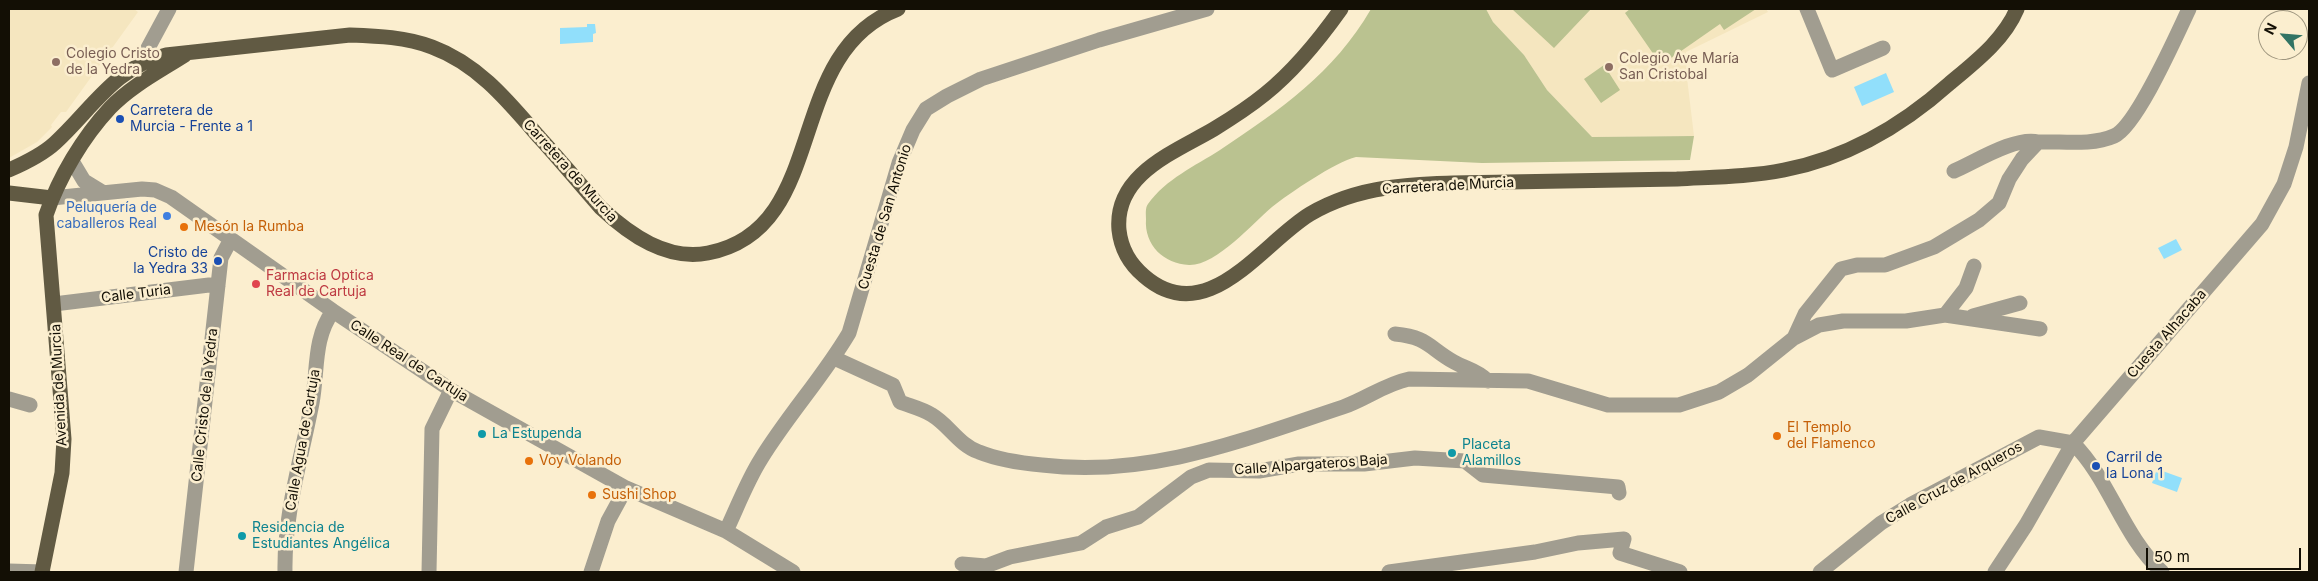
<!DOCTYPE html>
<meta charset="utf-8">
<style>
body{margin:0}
#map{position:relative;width:2318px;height:581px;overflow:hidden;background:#fbeecf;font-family:Inter,sans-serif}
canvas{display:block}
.frame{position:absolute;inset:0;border:10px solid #130f05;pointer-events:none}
.north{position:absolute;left:2258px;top:10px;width:50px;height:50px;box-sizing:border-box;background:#fbeecf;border:1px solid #9e957e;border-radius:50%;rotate:297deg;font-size:14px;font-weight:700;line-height:20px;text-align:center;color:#130f05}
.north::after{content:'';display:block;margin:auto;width:18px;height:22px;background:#327464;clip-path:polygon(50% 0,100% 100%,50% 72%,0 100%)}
.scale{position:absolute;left:2146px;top:548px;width:155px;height:22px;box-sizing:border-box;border:2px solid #130f05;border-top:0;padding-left:6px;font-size:15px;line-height:18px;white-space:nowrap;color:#130f05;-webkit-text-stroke:4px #fbeecf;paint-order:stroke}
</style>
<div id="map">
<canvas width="2318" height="581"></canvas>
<div class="frame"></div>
<div class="north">N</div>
<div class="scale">50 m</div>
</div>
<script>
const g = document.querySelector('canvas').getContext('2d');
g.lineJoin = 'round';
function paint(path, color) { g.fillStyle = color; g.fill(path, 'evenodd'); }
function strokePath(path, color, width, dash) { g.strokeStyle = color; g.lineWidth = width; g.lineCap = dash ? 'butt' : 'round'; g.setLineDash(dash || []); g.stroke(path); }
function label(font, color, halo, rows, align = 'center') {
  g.font = font + ' Inter,sans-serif'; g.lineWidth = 5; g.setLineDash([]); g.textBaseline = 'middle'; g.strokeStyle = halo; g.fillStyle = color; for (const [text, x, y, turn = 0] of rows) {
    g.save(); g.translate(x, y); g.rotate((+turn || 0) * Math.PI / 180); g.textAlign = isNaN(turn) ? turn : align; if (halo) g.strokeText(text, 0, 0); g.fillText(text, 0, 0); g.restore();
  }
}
paint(new Path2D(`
 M9,9H134L138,12L66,112H61L51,125L52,127L37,142L9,158Z
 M1486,9H1766L1768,12L1686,52L1687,78L1694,136L1592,137L1547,90L1524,55L1493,22Z`), '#f5e6bf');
paint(new Path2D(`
 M1371,9H1486L1493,22L1524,55L1547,90L1592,137L1694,136L1690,160L1482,163L1356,157C1335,162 1290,193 1272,207C1253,223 1216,266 1189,265C1164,264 1144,245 1146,219C1146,214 1145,208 1148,204C1166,179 1195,166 1220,150C1280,110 1334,73 1371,9Z
 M1512,9H1591L1554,48Z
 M1630,9H1756L1724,30L1720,24L1661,65L1625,13Z
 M1604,65L1620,90L1601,103L1584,79Z`), '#bac290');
paint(new Path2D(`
 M587,24H595L596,33L593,34V42L560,44V28L587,27Z
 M1886,73L1894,92L1862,106L1854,87Z
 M2176,239L2182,250L2164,259L2158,248Z
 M2157,469L2182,478L2177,492L2152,483Z`), '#91dffb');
strokePath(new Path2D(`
 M1807,9L1832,70L1883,48
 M149,59L148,48L169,9
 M72,161L84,181L102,192
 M1954,171C1975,162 2016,136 2038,142
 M52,198L142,189L155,190L171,197L333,311L451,390L626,488L726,531L793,572
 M54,304L209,285L218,286
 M1945,315L1966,288L1974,266
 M1973,316L2020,303
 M1395,334C1428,337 1429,348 1454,362C1468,370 1475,369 1488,381
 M1794,338L1819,325L1843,321H1906L1945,315L2040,329
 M834,358L893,385L900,402C910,406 923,409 932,415C949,425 959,445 979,452C999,460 1020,463 1042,465C1149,478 1243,440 1343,407C1366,399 1385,384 1409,379L1528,381L1608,405H1679L1719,392L1748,375L1794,338L1805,314L1841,269L1857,265H1885L1934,247L1979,220L1999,203L2009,179L2022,159L2038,142C2062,141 2091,146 2114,136C2137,126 2177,34 2189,9
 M9,399L30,405
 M2073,443C2110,480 2122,535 2162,572
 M726,531C737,508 747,481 761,459C788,415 823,377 849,333L899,163L913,130L926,109L947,96L981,79L1099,40L1207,9
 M962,564L986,566L1010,557L1081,543L1106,527L1138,517L1191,477L1209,470L1259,471L1299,464H1364L1415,458L1465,461L1483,475L1618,487L1619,493
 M9,571L43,572
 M186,572L221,258L231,239
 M285,572C284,514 301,460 312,403C318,371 313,338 333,311
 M429,572L432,429L451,390
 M591,572L608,521L626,488
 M1389,572L1535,552L1578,543L1624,539L1620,553L1680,572
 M1820,572L1881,523L1910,505L2039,437L2073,443
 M1995,572L2026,525L2073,443L2262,224L2284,184L2296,147L2309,83`), '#a19d90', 15);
strokePath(new Path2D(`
 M1341,9C1319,40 1295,70 1265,94C1249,107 1232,118 1214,129C1175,152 1114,174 1119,230C1121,249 1131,265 1144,276C1207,331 1262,243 1310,214C1332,201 1360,192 1386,188C1426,182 1467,183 1508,182C1564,181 1620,180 1677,179C1713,177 1749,177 1784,170C1847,158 1903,125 1950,83C1975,62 2004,40 2017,9
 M9,170C25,163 42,155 55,143C92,109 115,67 166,55L350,35C378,36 406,37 432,47C478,64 508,101 539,137C560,160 580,184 601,208C630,235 667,261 708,253C832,229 781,54 898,9
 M9,193L52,198
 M42,572L62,473L64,439L46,215C59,177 83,137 110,108C131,86 160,71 185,55`), '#615a43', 15);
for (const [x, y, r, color] of [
 [56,62,5,"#8d6e63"],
 [1609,67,5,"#8d6e63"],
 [120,119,5,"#1a4fb4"],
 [167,216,5,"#3f7fe0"],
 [184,227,5,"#e8710a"],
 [218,261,5,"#1a4fb4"],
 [256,284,5,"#e0444e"],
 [482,434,5,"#0f9aa8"],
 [1777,436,5,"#e8710a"],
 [1452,453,5,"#0f9aa8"],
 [529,461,5,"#e8710a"],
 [2096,466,5,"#1a4fb4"],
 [592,495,5,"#e8710a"],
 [242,536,5,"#0f9aa8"]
]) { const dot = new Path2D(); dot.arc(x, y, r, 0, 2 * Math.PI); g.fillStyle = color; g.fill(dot); strokePath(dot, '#fbeecf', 2); }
label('14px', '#785e54', '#fbeecf', [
 ["Colegio Cristo",66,54],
 ["de la Yedra",66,70],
 ["Colegio Ave María",1619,59],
 ["San Cristobal",1619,75]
], 'left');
label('14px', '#164399', '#fbeecf', [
 ["Carretera de",130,111],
 ["Murcia - Frente a 1",130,127],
 ["Cristo de",208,253,"right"],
 ["la Yedra 33",208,269,"right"],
 ["Carril de",2106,458],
 ["la Lona 1",2106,474]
], 'left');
label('14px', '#130f05', '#fbeecf', [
 ["Carretera de Murcia",570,171,48],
 ["Carretera de Murcia",1448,186,-3],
 ["Cuesta de San Antonio",885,217,-73],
 ["Calle Turia",136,294,-7],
 ["Cuesta Alhacaba",2167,334,-49],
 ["Calle Real de Cartuja",409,361,33],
 ["Avenida de Murcia",59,385,-93],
 ["Calle Cristo de la Yedra",205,405,-84],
 ["Calle Agua de Cartuja",303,440,-80],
 ["Calle Alpargateros Baja",1311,465,-4],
 ["Calle Cruz de Arqueros",1954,483,-29]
]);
label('14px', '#366cbe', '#fbeecf', [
 ["Peluquería de",157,208],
 ["caballeros Real",157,224]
], 'right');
label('14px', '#c56008', '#fbeecf', [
 ["Mesón la Rumba",194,227],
 ["El Templo",1787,428],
 ["del Flamenco",1787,444],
 ["Voy Volando",539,461],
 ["Sushi Shop",602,495]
], 'left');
label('14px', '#be3a42', '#fbeecf', [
 ["Farmacia Optica",266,276],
 ["Real de Cartuja",266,292]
], 'left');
label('14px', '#0d838f', '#fbeecf', [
 ["La Estupenda",492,434],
 ["Placeta",1462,445],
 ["Alamillos",1462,461],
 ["Residencia de",252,528],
 ["Estudiantes Angélica",252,544]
], 'left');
</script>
